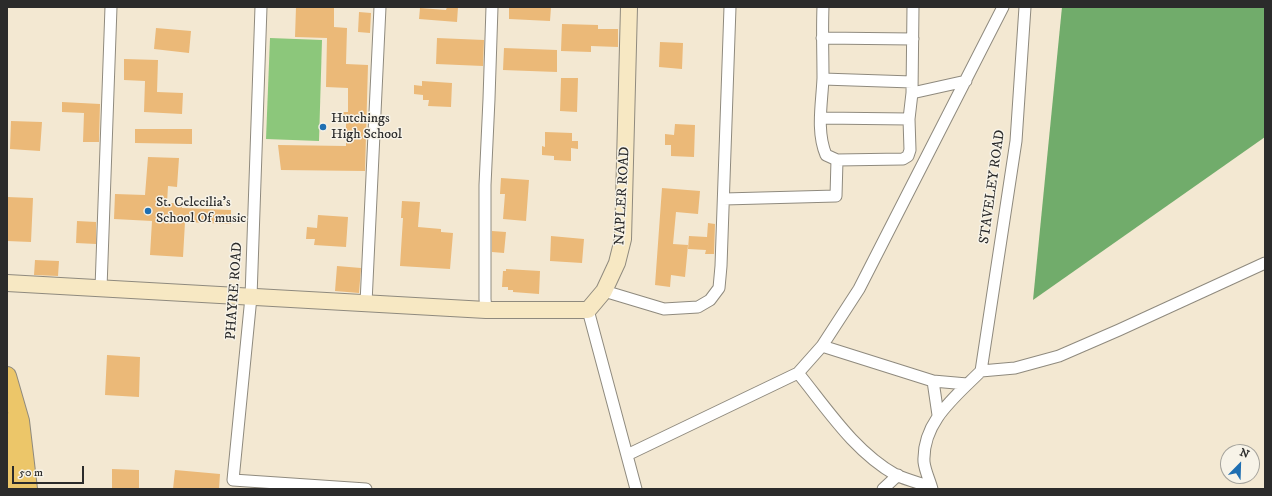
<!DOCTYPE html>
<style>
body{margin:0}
#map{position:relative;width:1272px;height:496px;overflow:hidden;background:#f3e8d2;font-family:"IM FELL DW Pica",serif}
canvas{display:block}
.frame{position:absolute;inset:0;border:8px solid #2b2b2b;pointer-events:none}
.north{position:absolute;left:1220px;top:444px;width:40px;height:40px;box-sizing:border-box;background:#f7f3e8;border:1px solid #a5a39c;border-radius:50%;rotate:23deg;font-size:11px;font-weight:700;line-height:16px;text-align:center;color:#2b2b2b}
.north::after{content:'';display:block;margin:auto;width:14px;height:18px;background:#1f6fb2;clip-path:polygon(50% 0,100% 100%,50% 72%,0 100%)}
.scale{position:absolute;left:12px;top:466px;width:72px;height:18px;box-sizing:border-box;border:2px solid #2b2b2b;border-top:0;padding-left:5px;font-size:12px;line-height:14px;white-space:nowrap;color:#2b2b2b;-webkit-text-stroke:3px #f7f3e8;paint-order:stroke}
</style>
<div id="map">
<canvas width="1272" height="496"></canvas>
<div class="frame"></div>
<div class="north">N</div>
<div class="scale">50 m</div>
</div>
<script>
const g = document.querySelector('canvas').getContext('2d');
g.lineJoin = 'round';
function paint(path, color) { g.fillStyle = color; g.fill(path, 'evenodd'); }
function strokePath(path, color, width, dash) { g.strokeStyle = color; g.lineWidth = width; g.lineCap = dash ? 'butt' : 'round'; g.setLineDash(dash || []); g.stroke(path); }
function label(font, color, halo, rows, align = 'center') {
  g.font = font + ' "IM FELL DW Pica",serif'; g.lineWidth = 3; g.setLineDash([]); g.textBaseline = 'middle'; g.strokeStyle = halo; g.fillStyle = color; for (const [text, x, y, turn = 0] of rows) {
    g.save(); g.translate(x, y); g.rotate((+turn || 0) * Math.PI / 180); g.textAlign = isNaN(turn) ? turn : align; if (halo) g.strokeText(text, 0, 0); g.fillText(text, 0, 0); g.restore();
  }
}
paint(new Path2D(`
 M270,38L322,40L319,141L266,139Z`), '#8cc77b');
paint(new Path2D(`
 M1062,7H1265V137L1033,300Z`), '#71ac6b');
paint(new Path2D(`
 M296,7H334V27L347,28L346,64L368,65L365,171L281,170L278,145L346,146V119H340V112H348V88L326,87L327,38L295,37Z
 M447,7H458L457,22L419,19L420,8L446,10Z
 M509,7H551L550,21L509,19Z
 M359,12L371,13L370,33L358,32Z
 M562,24L598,25V29H618V47L591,46V52L561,51Z
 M156,28L191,31L189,53L154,49Z
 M437,38L484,40L483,66L436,64Z
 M660,42L683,43L682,69L659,67Z
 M504,48L557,50V72L503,70Z
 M124,59L158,60L157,92L183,93L182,114L144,112L145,81L124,80Z
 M561,78H578L577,112L560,111Z
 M422,81L452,83L451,107L428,106L429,100H423V95L414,94V85L422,86Z
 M62,102L100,104L99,142H83L84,113L62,112Z
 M11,121L42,122L40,151L10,149Z
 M675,124L695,125L694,157L671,156V145H665V134L674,135Z
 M135,129H192V144L135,143Z
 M545,132L572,133V141H578V149L571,148V161L554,160V156L542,155V146L545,147Z
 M148,157L179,158L177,187L168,186L167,203H182V208L231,210V224L185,222L183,257L150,255L152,221L114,219L115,194L145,195Z
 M501,178L529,180L526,221L503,219L505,194H500Z
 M662,188L700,191L698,214L676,212L673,244L688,245L685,277L671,275L670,287L655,285Z
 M7,197L33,198L31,242L7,241Z
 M402,201L420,202L418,227L441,229V232L453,233L450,269L400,266L403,218H401Z
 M318,215L348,217L346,247L314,245L315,239H306L307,227L317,228Z
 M77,221L96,222V244L76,243Z
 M708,223L715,224L714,254H705L706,250L688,249L689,236L707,237Z
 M492,231L506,232L504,253L492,252Z
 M551,236L584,239L582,263L550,261Z
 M35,260L59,261L58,276L34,275Z
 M337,266L361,268L359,293L335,291Z
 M506,269L540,271L539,294L513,292V290H508V287H502L503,271H506Z
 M107,355L140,357L139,397L105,395Z
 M112,469L139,470V489H112Z
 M175,470L220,474L219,489H173Z`), '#ebb978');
const street = new Path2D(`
 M261,7L251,297L233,480L366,489
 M823,7C822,31 823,55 823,78C822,103 816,131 826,155L837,160L903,159L908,156L910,150L909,119L912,93L913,7
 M822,38L913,39
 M823,79L912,82
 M912,93L966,81
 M821,118L909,119
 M724,199L836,196L837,160
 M101,288L111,7
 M604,291L664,309L698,307L710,300L719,288L721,266L730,7
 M366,303L380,7
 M486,310L485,299V185L489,99L492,7
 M588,310L636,489
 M822,346L933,381L967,384
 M981,371L1016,141L1025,7
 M798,373C828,410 854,451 896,475C907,480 920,483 931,487
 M933,381L938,415
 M627,455L798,373L822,346L859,289L1003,7
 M883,489L898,475
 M932,489C930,481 925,471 924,462C922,422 955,397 981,371L1015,368L1059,356L1119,330L1265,263`);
const secondary = new Path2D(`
 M7,283L486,310H588L604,291L617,263L623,239L629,7`);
const primary = new Path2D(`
 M7,376L20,421L28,489
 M7,422L15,489`);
strokePath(street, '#8f8a7e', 13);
strokePath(secondary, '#8f8a7e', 18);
strokePath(primary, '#8f8a7e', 20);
strokePath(street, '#fff', 11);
strokePath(secondary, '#f7e8c3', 16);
strokePath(primary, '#ecc669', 18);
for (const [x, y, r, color] of [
 [323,127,4,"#1f6fb2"],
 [148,211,4,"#1f6fb2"]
]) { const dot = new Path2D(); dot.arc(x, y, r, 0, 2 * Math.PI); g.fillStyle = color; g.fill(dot); strokePath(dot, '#f7f3e8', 1.5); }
label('14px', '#2b2b2b', '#f7f3e8', [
 ["Hutchings",331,119],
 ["High School",331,135],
 ["St. Celecilia's",156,203],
 ["School Of music",156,219]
], 'left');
label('14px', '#2b2b2b', '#f7f3e8', [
 ["STAVELEY ROAD",993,187,-82],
 ["NAPLER ROAD",623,196,-87],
 ["PHAYRE ROAD",235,291,-86]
]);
</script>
